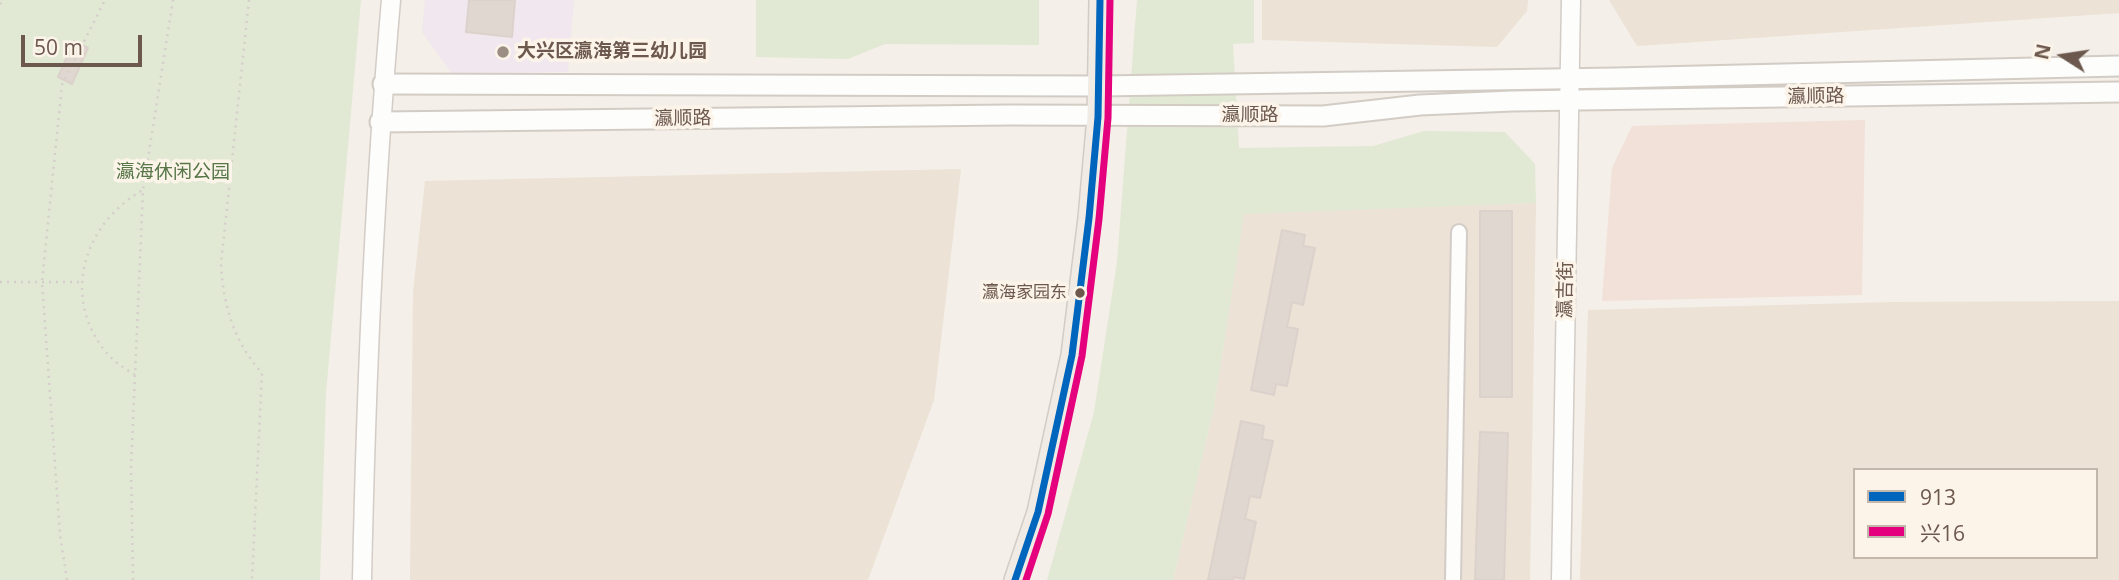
<!DOCTYPE html>
<meta charset="utf-8">
<style>
body{margin:0}
#map{position:relative;width:2119px;height:580px;overflow:hidden;background:#f4efe8;font-family:"Open Sans","Noto Sans SC",sans-serif}
canvas{display:block}
.legend{position:absolute;left:1853px;top:468px;width:245px;height:91px;box-sizing:border-box;background:#fcf4e9;border:2px solid #c3b6ab;margin:0;padding:9px 12px;list-style:none;font-size:21px;color:#6d584d}
.legend li{display:flex;align-items:center;gap:14px;height:35px}
.legend b{width:35px;border:2px solid #c3b6ab}
.north{position:absolute;left:2028px;top:21px;width:70px;height:70px;-webkit-text-stroke:5px #fcf4e9;paint-order:stroke;rotate:282deg;font-size:19px;font-weight:700;line-height:28px;text-align:center;color:#6d584d}
.north::after{content:'';display:block;margin:auto;width:24px;height:32px;background:#6d584d;clip-path:polygon(50% 0,100% 100%,50% 72%,0 100%)}
.scale{position:absolute;left:21px;top:35px;width:121px;height:32px;box-sizing:border-box;border:4px solid #6d584d;border-top:0;padding-left:9px;font-size:21px;line-height:24px;white-space:nowrap;color:#6d584d;-webkit-text-stroke:5px #fcf4e9;paint-order:stroke}
</style>
<div id="map">
<canvas width="2119" height="580"></canvas>
<ul class="legend">
<li><b style="height:9px;background:#0065bd"></b>913</li>
<li><b style="height:9px;background:#e5007d"></b>兴16</li>
</ul>
<div class="north">N</div>
<div class="scale">50 m</div>
</div>
<script>
const g = document.querySelector('canvas').getContext('2d');
g.lineJoin = 'round';
function paint(path, color) { g.fillStyle = color; g.fill(path, 'evenodd'); }
function strokePath(path, color, width, dash) { g.strokeStyle = color; g.lineWidth = width; g.lineCap = dash ? 'butt' : 'round'; g.setLineDash(dash || []); g.stroke(path); }
function label(font, color, halo, rows, align = 'center') {
  g.font = font + ' "Open Sans","Noto Sans SC",sans-serif'; g.lineWidth = 7; g.setLineDash([]); g.textBaseline = 'middle'; g.strokeStyle = halo; g.fillStyle = color; for (const [text, x, y, turn = 0] of rows) {
    g.save(); g.translate(x, y); g.rotate((+turn || 0) * Math.PI / 180); g.textAlign = isNaN(turn) ? turn : align; if (halo) g.strokeText(text, 0, 0); g.fillText(text, 0, 0); g.restore();
  }
}
paint(new Path2D(`
 M1262,0H1528L1527,11L1497,47L1262,40Z
 M1609,0H2119V13L1637,46Z
 M961,169L934,400L868,580H410L413,293L425,181Z
 M1536,203L1530,580H1173L1214,407L1244,213Z
 M2119,301V580H1580L1588,310L1895,302ZM1855,470H2096V557H1855Z`), '#ece2d6');
paint(new Path2D(`
 M1865,120L1862,295L1602,301L1612,168L1632,126Z`), '#f1e1d9');
paint(new Path2D(`
 M425,0H574L568,72L452,74L422,32Z`), '#f0e7ef');
paint(new Path2D(`
 M0,0H361L326,393L320,580H0Z
 M756,0H1039V45L885,44L848,59L756,57Z
 M1137,0H1254V43L1233,44L1239,148L1373,146L1424,131L1505,132L1535,164L1536,203L1244,214L1214,407L1173,580H1047L1094,412L1117,262Z`), '#e1e9d4');
const building = new Path2D(`
 M469,0H515L512,37L466,32Z
 M74,41L88,48L72,84L58,77Z
 M1480,211H1512V397H1480Z
 M1282,230L1305,235L1303,246L1315,248L1303,305L1292,302L1287,327L1298,329L1287,386L1276,384L1274,395L1251,390Z
 M1241,421L1264,426L1262,439L1273,441L1260,498L1250,496L1245,519L1256,522L1244,579L1234,577L1233,580H1208Z
 M1480,432L1508,433L1504,580H1475Z`);
paint(building, '#e0d7d1');
strokePath(building, '#dcd2cb', 2);
const minor = new Path2D(`
 M1453,580L1459,232`);
const tertiary = new Path2D(`
 M362,580C366,386 374,193 391,0
 M1561,580L1571,0`);
const secondary = new Path2D(`
 M383,84L1100,86L1615,78L2119,66
 M380,122L1009,115L1323,116L1420,105L1512,101L2119,92`);
const primary = new Path2D(`
 M1015,580L1038,512L1072,355L1089,218L1098,117L1100,0`);
strokePath(minor, '#d3ccc7', 18);
strokePath(tertiary, '#d3ccc7', 21);
strokePath(secondary, '#d2ccc5', 23);
strokePath(primary, '#d3cbc6', 24);
strokePath(new Path2D(`
 M249,0L221,264C223,305 234,342 262,373L252,580
 M0,4L3,0
 M0,282H82
 M135,375C124,368 113,361 105,351C61,296 84,223 143,190
 M67,580L60,535L42,282L62,85L105,0
 M133,580L131,468L143,190L173,0`), '#d5cfca', 2.5, [2, 5]);
strokePath(minor, '#fdfdfc', 14);
strokePath(tertiary, '#fdfdfc', 18);
strokePath(secondary, '#fdfdfc', 19);
strokePath(primary, '#f0ece5', 21);
strokePath(new Path2D(`
 M1015,580L1038,512L1072,355L1089,218L1098,117L1100,0`), '#0065bd', 7);
strokePath(new Path2D(`
 M1026,580L1048,514L1082,356L1099,219L1108,118L1110,0`), '#e5007d', 7);
for (const [x, y, r, color] of [
 [503,52,7,"#9c8d83"],
 [1080,293,6,"#6d584d"]
]) { const dot = new Path2D(); dot.arc(x, y, r, 0, 2 * Math.PI); g.fillStyle = color; g.fill(dot); strokePath(dot, '#fcf4e9', 2.5); }
label('17px', '#6d584d', '#fcf4e9', [
 ["瀛海家园东",1067,293]
], 'right');
label('bold 19px', '#6d584d', '#fcf4e9', [
 ["大兴区瀛海第三幼儿园",517,52]
], 'left');
label('19px', '#6d584d', '#fcf4e9', [
 ["瀛顺路",1816,97,-1],
 ["瀛顺路",1250,116],
 ["瀛顺路",683,119,-1],
 ["瀛吉街",1566,290,-89]
]);
label('19px', '#577749', '#fcf4e9', [
 ["瀛海休闲公园",173,173]
]);
</script>
